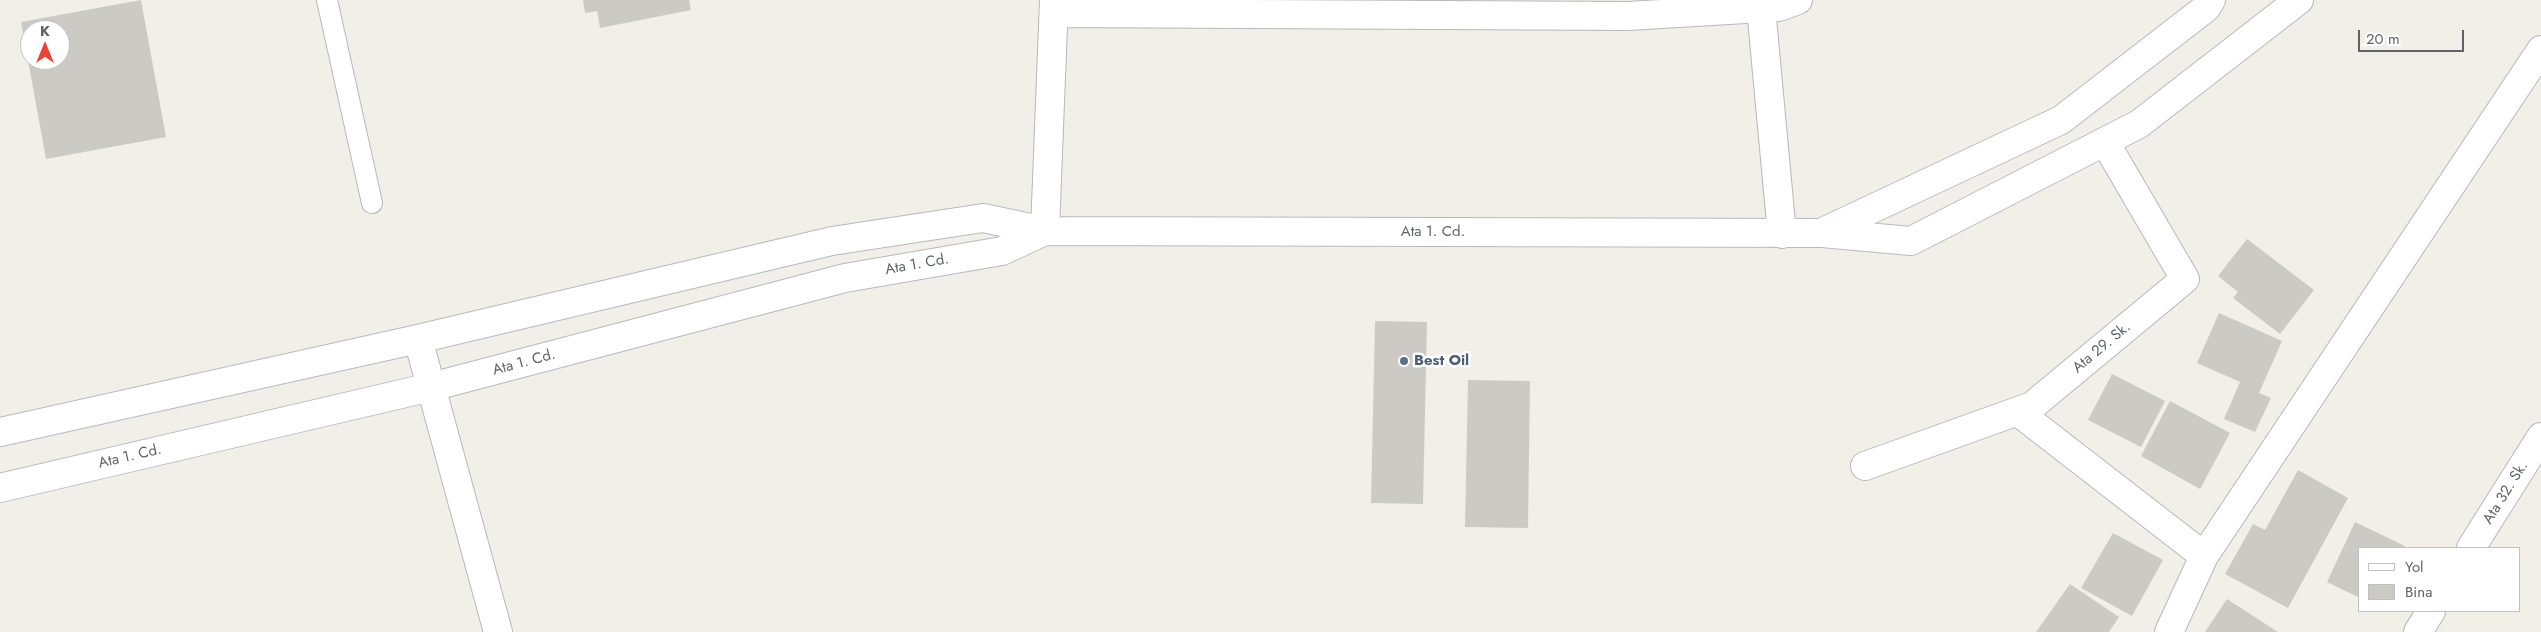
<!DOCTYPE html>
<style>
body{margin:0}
#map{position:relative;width:2541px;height:632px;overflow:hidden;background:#f1efe8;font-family:Jost,sans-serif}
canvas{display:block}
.legend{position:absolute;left:2358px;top:547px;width:162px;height:65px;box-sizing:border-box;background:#fff;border:1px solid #bfc1c3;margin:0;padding:6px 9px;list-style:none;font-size:15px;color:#5f6368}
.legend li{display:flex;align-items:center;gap:10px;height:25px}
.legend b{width:25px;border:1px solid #bfc1c3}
.north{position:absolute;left:20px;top:20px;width:50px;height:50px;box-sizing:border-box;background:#fff;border:1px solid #bfc1c3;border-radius:50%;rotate:0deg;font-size:14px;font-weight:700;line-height:20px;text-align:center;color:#5f6368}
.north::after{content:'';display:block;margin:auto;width:18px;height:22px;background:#ea4335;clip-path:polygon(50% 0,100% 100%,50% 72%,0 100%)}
.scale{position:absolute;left:2358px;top:30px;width:106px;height:22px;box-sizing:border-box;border:2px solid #5f6368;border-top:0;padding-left:6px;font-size:15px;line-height:18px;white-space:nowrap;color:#5f6368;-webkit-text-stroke:4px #fff;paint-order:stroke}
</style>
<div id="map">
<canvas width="2541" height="632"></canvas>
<ul class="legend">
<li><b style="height:6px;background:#fff"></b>Yol</li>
<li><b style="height:14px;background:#cccac5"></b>Bina</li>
</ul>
<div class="north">K</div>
<div class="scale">20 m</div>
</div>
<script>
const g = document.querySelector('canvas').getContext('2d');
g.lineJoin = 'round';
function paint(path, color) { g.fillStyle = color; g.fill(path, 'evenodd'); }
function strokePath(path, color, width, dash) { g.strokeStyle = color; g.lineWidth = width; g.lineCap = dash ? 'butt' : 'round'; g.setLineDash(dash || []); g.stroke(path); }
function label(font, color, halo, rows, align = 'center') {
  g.font = font + ' Jost,sans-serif'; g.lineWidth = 5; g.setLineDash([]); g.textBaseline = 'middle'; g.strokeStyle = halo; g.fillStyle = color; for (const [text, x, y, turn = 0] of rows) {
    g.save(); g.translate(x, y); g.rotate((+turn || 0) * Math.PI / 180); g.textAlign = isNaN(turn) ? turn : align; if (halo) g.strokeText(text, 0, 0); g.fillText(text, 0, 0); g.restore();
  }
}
paint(new Path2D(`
 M141,0L166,137L46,159L21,22ZM30,30H60V60H30Z
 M583,0H689L691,10L600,28L597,11L585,13Z
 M2247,239L2314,290L2280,334L2233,298L2238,292L2218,276Z
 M2219,313L2282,341L2259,393L2271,398L2255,432L2224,419L2240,382L2197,363Z
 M1375,321L1427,322L1423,504L1371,503Z
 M2112,374L2165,401L2141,447L2088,420Z
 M1468,380L1530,381L1528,528L1465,527Z
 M2170,401L2230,433L2200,489L2141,456Z
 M2298,470L2348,498L2288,608L2225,574L2253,524L2265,530Z
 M2355,522L2405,546L2404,548H2360V598L2327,582Z
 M2113,533L2163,560L2132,616L2081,588Z
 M2070,584L2119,617L2109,632H2036Z
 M2227,599L2278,632H2205Z`), '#cccac5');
const lane = new Path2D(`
 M327,0L372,203`);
const street = new Path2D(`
 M1761,8L1782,234
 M1054,13L1628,16L1779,7L1798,0
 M1045,231L1054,0
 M418,339L498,632
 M2018,412L2204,556
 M1865,466L2032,406L2185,279L2105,142
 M2471,548L2541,437
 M2169,632L2204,556L2541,50
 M2418,632L2431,611`);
const secondary = new Path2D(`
 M1823,232L2061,120L2206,8L2211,0
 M0,432L418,339L832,241L983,218L1045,231L1822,233L1911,241L2139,124L2299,0
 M0,488L431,387L845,278L1002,251L1045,231`);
strokePath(lane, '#b5b8bc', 22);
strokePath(street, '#b5b8bc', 30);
strokePath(secondary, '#b6babf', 30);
strokePath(lane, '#fff', 20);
strokePath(street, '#fff', 28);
strokePath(secondary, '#fff', 28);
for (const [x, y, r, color] of [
 [1404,361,5,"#5c6f8a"]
]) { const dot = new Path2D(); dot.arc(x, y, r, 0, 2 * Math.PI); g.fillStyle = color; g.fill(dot); strokePath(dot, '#fff', 2); }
label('15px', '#5f6368', '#fff', [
 ["Ata 1. Cd.",1433,232],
 ["Ata 1. Cd.",917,265,-10],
 ["Ata 29. Sk.",2102,348,-40],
 ["Ata 1. Cd.",524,363,-15],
 ["Ata 1. Cd.",130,457,-13],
 ["Ata 32. Sk.",2506,493,-58]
]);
label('bold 15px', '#4e5e75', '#fff', [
 ["Best Oil",1414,361]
], 'left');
</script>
